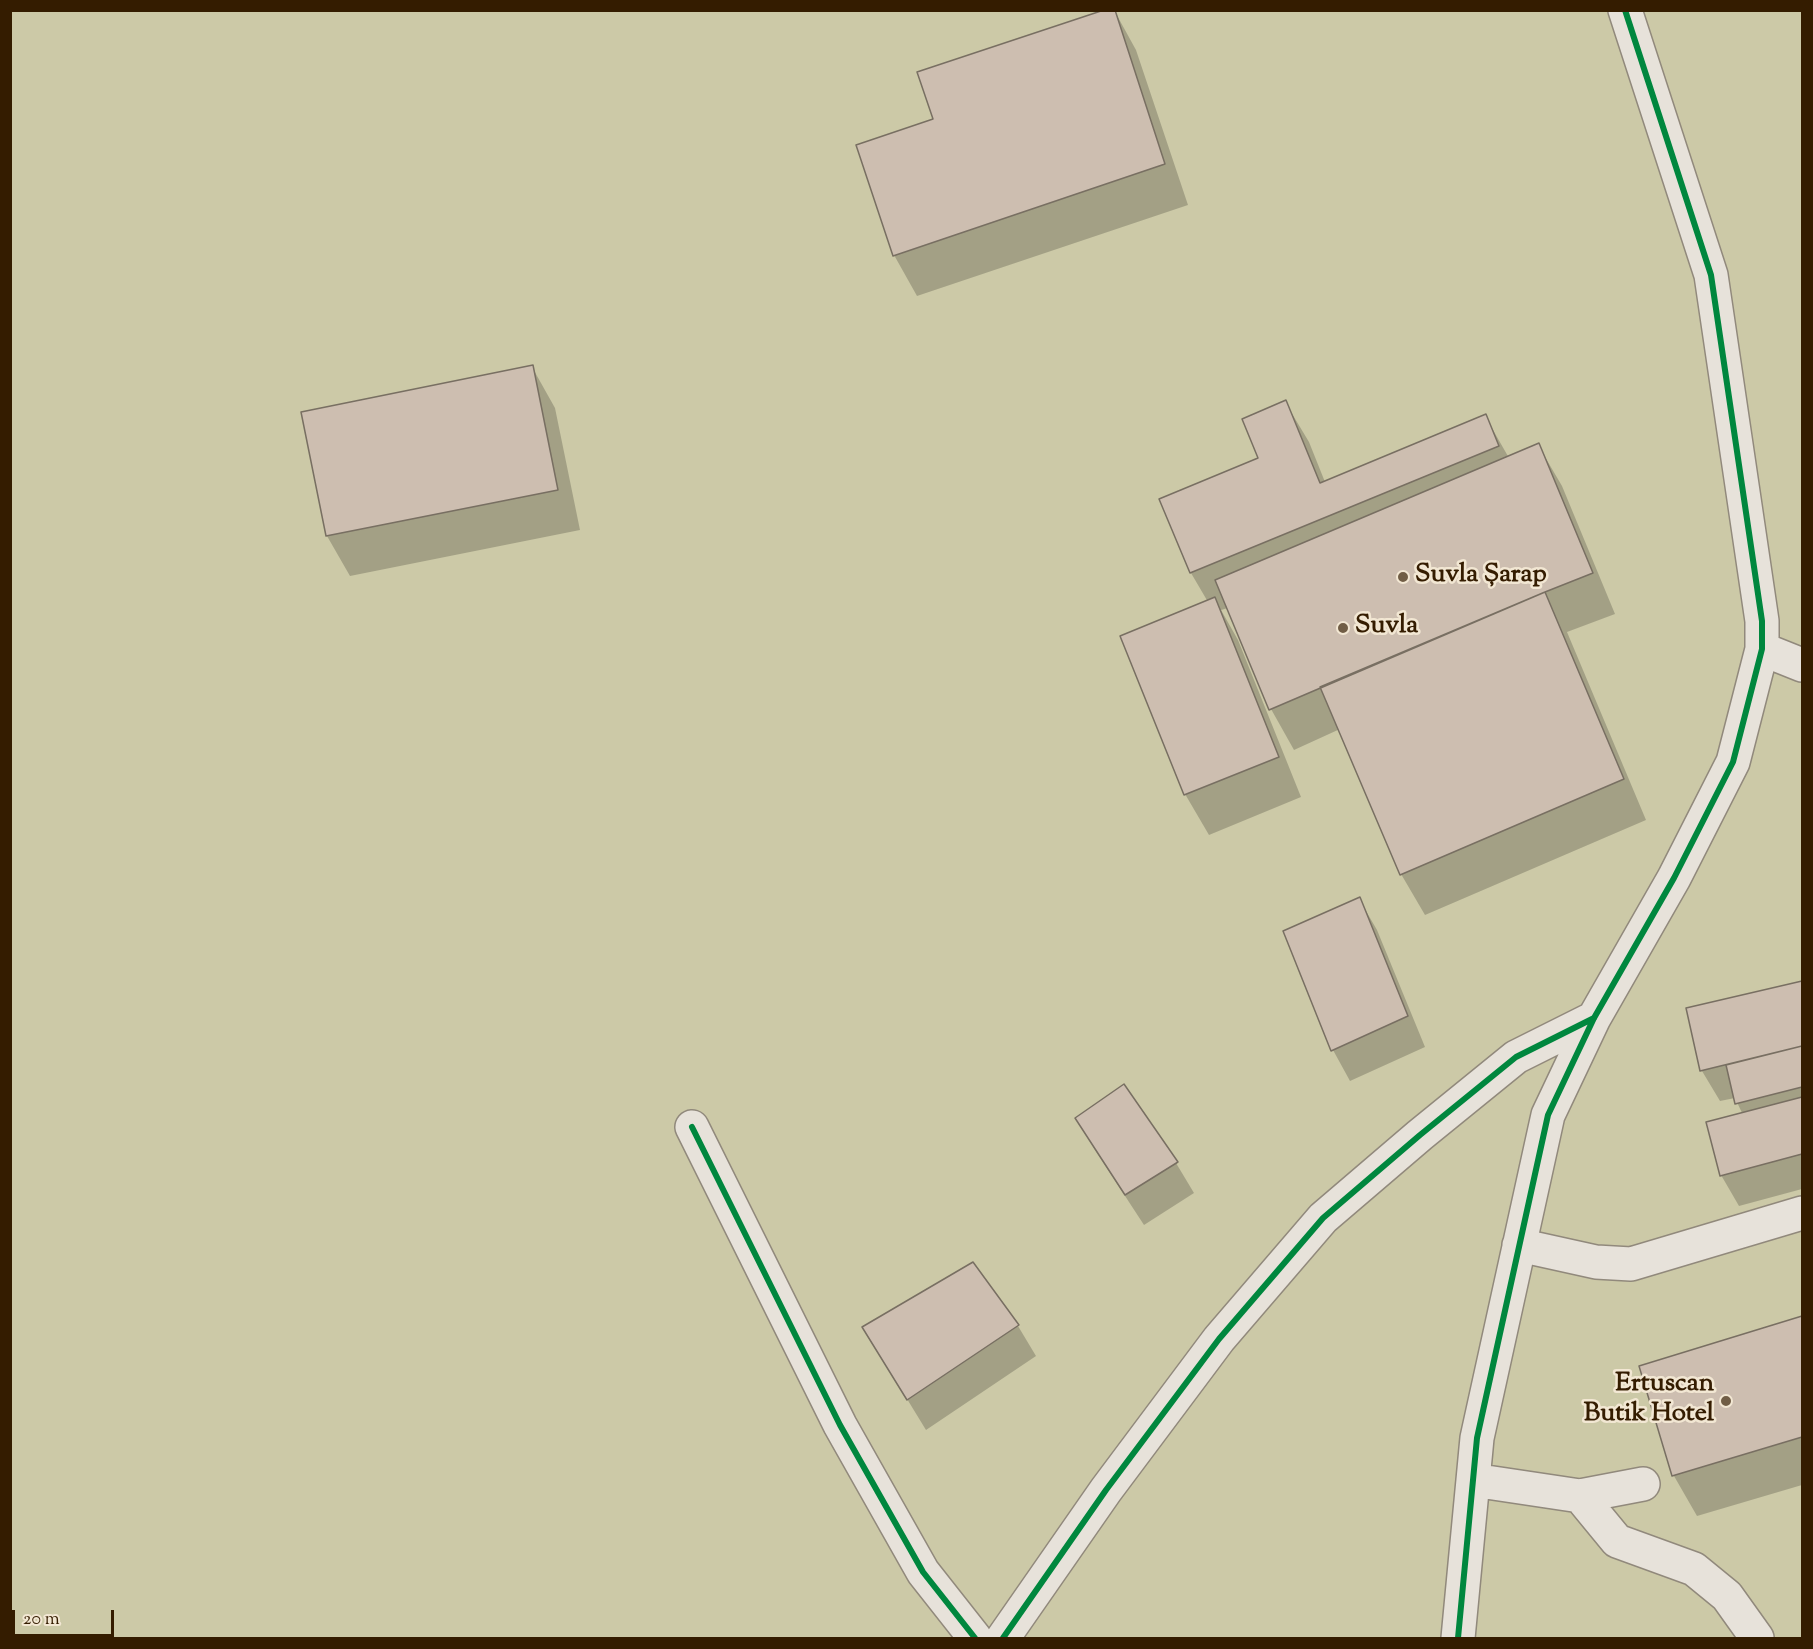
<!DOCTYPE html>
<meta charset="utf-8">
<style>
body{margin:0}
#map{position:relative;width:1813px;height:1649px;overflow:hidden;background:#e0d6c6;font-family:"Sorts Mill Goudy",serif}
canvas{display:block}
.frame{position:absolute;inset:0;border:12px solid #341c00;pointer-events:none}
.scale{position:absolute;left:12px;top:1610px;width:102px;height:27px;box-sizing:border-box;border:3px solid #341c00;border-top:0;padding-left:8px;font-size:18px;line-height:21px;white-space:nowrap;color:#341c00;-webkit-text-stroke:4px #f2e7d3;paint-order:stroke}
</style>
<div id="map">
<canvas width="1813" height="1649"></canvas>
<div class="frame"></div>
<div class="scale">20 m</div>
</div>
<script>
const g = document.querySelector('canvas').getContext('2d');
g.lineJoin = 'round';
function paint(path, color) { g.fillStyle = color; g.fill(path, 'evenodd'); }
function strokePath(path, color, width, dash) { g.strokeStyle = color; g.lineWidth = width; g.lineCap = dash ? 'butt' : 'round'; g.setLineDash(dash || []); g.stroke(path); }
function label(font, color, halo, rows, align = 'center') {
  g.font = font + ' "Sorts Mill Goudy",serif'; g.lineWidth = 5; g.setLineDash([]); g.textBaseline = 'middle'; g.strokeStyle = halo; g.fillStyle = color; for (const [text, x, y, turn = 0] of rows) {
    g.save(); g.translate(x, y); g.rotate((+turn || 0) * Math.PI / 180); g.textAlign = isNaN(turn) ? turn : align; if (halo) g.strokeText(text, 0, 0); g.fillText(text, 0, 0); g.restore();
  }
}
paint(new Path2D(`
 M11,11H1802V1638H11Z`), '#ccc9a7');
paint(new Path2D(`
 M1114,10L1136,50L1188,205L917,296L894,255L935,120Z
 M532,367L555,408L580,530L350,576L327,536Z
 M1285,402L1309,442L1325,482L1485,416L1509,458L1538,445L1562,486L1615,614L1567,632L1646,820L1425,915L1401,874L1340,729L1294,750L1271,709L1228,608L1221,610L1238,640L1301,797L1209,835L1185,794L1208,602L1191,573L1260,459Z
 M1359,899L1377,930L1425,1047L1350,1081L1333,1050Z
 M1802,982V1189L1739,1206L1721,1175L1743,1115L1735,1098L1720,1101L1702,1071L1688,1009Z
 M1077,1119L1176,1163L1194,1193L1144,1225L1095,1150Z
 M972,1264L1018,1326L1036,1356L926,1430L882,1358Z
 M1802,1318V1485L1697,1516L1674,1476L1641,1367Z`), '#0003');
const building = new Path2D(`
 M1104,10H1115L1165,164L893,256L856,145L933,119L917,72Z
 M533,365L558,490L326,536L301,412Z
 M1286,400L1320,483L1486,414L1499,446L1190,573L1159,499L1258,458L1242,419Z
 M1539,443L1593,573L1545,592L1269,710L1215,580Z
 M1545,592L1624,779L1400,875L1320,687Z
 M1215,597L1279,757L1184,795L1120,636Z
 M1360,897L1408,1016L1331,1051L1283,931Z
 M1802,981V1046L1700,1071L1686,1008Z
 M1802,1046V1087L1735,1104L1726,1065Z
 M1124,1084L1178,1162L1125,1195L1075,1118Z
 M1802,1097V1154L1720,1176L1706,1122Z
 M973,1262L1019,1325L907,1400L862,1327Z
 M1802,1316V1437L1672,1476L1639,1366Z`);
paint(building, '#cdbeb0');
strokePath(building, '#786f62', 1.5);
const minor = new Path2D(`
 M1762,649L1802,665
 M692,1127L840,1425L923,1572L975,1638
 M1519,1245L1596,1262L1631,1264L1802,1213
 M1473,1480L1580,1496L1617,1541L1694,1569L1727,1596L1757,1638
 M1580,1496L1643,1484
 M1003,1638L1106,1490L1219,1339L1323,1218L1420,1135L1516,1057L1594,1018
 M1458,1638L1477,1438L1548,1115L1594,1018L1674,878L1733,762L1762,649V621L1711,275L1625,10`);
strokePath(minor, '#91897c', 36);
strokePath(minor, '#e7e2da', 33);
strokePath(new Path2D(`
 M692,1127L840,1425L923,1572L975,1638
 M1003,1638L1106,1490L1219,1339L1323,1218L1420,1135L1516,1057L1594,1018
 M1458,1638L1477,1438L1548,1115L1594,1018L1674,878L1733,762L1762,649V621L1711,275L1625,10`), '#00873e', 6);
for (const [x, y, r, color] of [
 [1403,577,6,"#705d45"],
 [1343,628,6,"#705d45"],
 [1726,1401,6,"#705d45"]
]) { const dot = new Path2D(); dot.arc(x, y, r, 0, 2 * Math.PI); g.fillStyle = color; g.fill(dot); strokePath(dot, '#f2e7d3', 2); }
label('bold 26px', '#341c00', '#f2e7d3', [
 ["Suvla Şarap",1415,577],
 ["Suvla",1355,628],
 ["Ertuscan",1714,1386,"right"],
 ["Butik Hotel",1714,1416,"right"]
], 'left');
</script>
